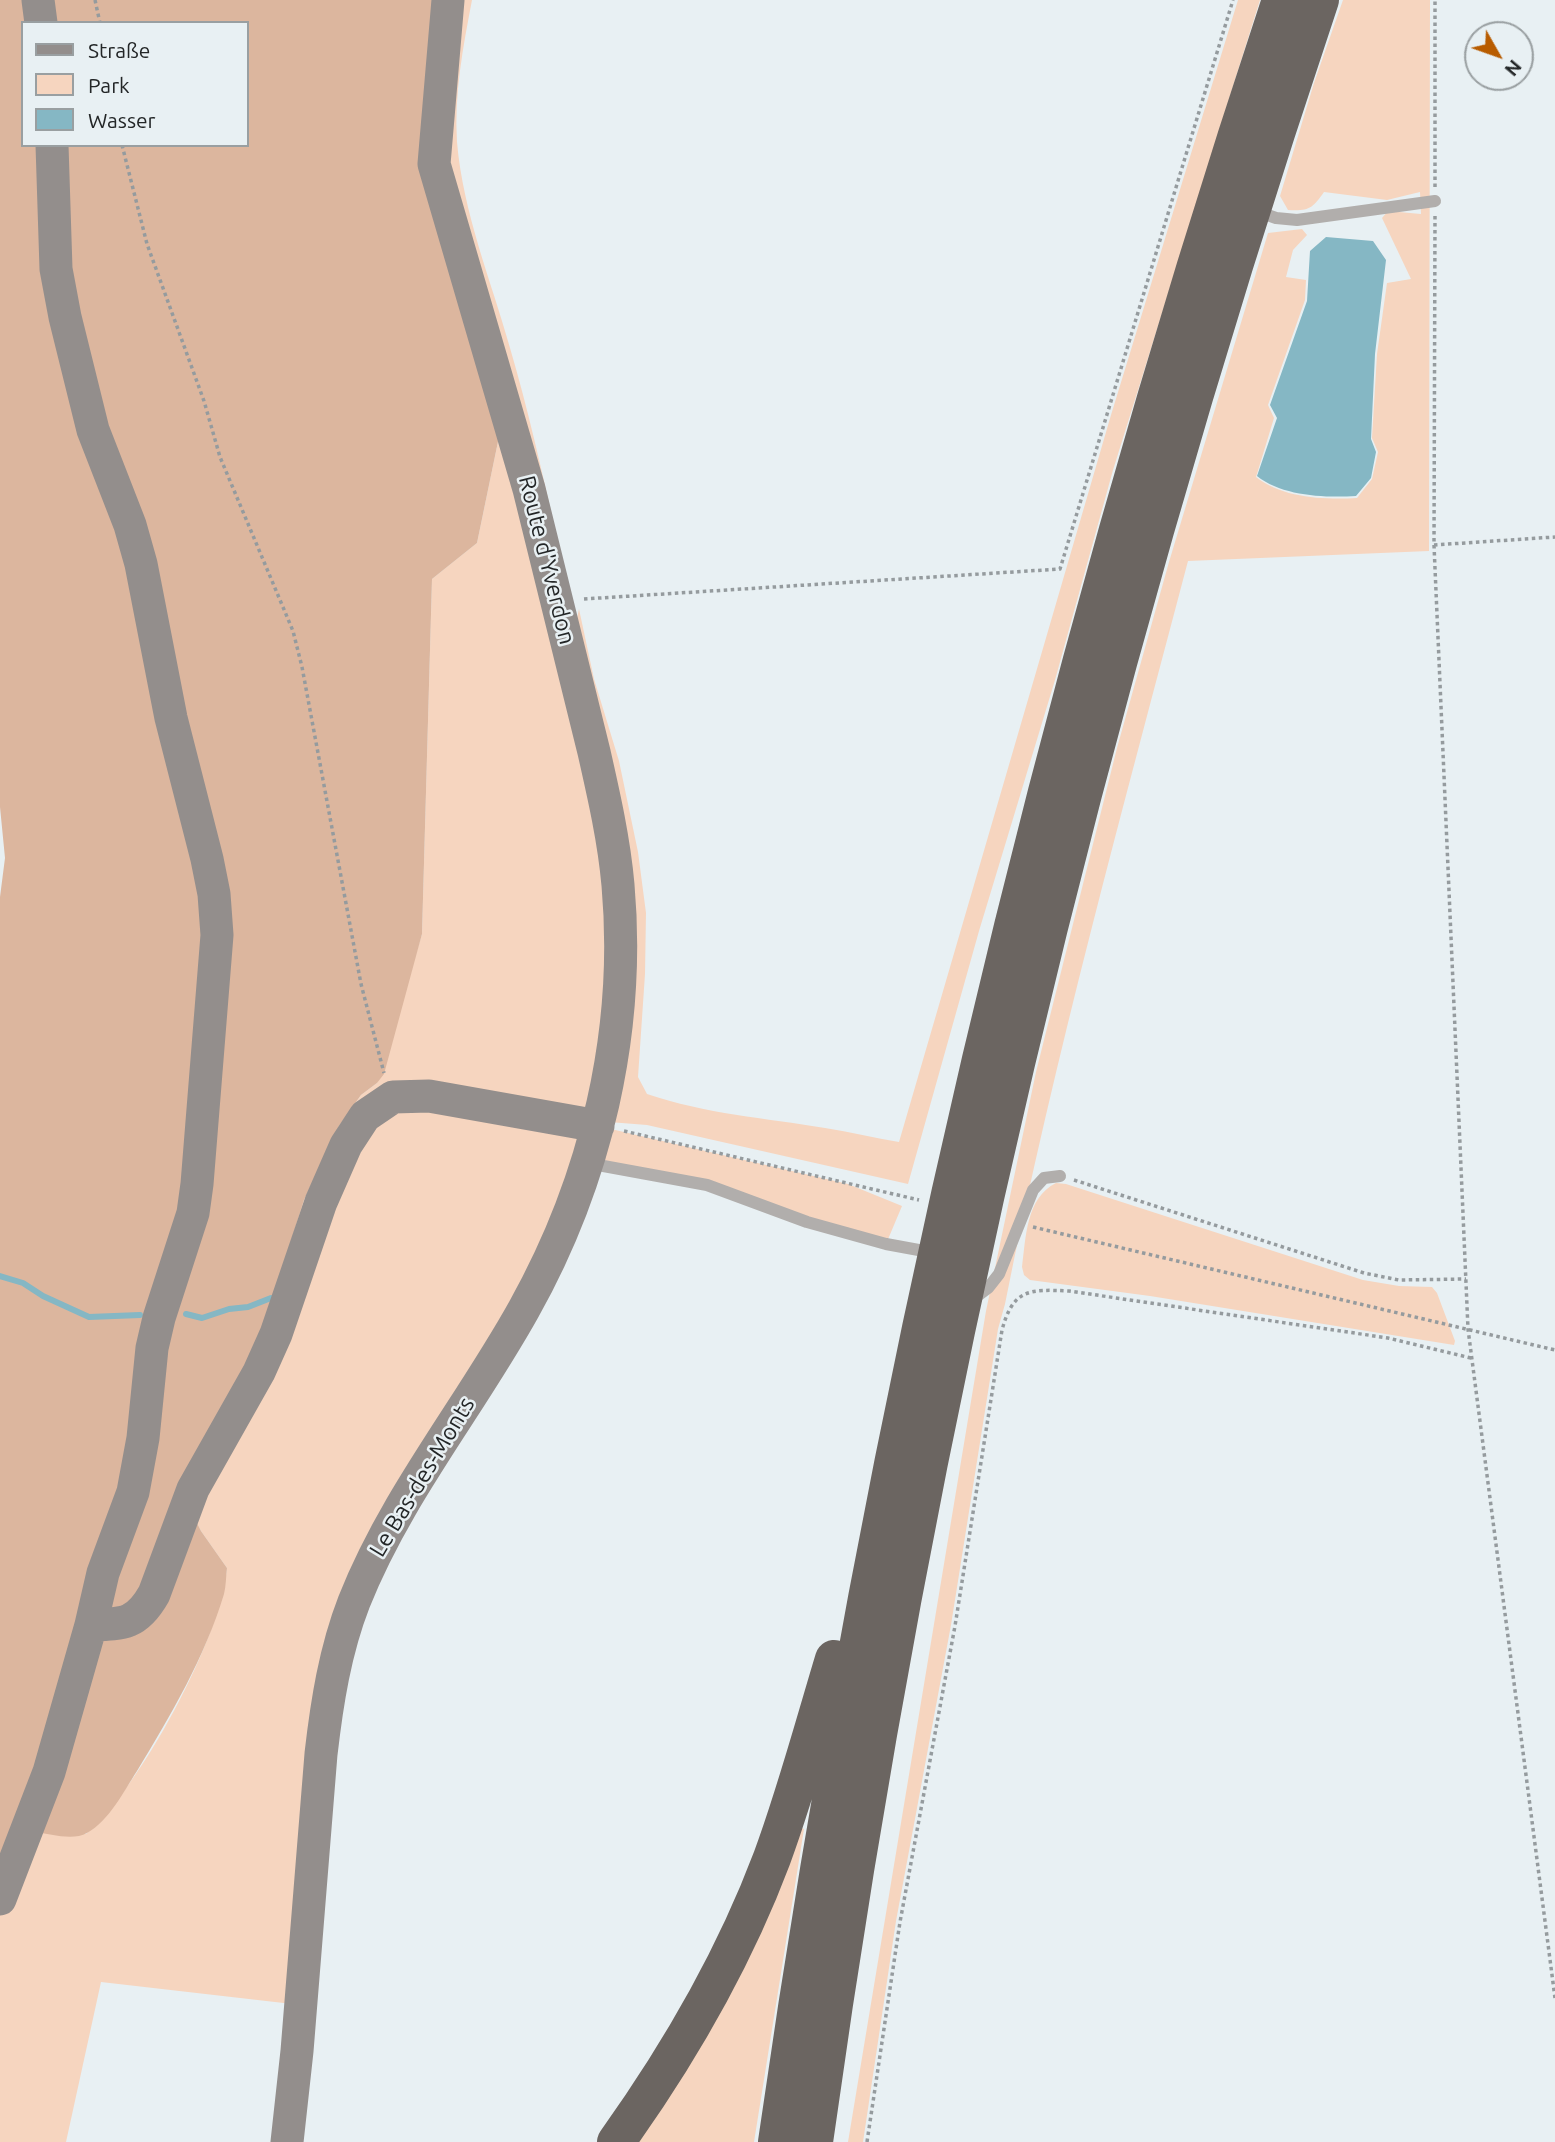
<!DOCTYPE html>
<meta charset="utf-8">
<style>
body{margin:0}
#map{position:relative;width:1555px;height:2142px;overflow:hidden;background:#e8f0f3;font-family:Ubuntu,sans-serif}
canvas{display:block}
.legend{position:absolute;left:21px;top:21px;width:228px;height:126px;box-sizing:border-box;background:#e8f0f3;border:2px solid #999fa1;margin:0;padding:9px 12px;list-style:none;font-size:21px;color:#232627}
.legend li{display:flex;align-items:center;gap:14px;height:35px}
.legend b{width:35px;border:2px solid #999fa1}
.north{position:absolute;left:1464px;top:21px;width:70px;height:70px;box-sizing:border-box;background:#e8f0f3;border:2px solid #999fa1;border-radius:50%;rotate:130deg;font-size:19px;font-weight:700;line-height:28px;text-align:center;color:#232627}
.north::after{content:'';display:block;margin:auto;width:24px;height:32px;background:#b85c00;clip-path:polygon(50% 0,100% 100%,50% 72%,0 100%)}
</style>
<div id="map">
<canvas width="1555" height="2142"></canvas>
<ul class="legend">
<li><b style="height:9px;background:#938e8c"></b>Straße</li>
<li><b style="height:19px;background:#f6d5bf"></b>Park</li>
<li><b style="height:19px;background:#85b7c4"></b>Wasser</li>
</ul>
<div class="north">N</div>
</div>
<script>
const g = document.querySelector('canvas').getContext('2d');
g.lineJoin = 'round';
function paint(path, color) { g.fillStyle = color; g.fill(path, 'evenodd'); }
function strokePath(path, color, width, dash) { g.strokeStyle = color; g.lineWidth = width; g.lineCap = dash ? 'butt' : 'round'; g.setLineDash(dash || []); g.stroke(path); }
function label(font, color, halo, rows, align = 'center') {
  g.font = font + ' Ubuntu,sans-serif'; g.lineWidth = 5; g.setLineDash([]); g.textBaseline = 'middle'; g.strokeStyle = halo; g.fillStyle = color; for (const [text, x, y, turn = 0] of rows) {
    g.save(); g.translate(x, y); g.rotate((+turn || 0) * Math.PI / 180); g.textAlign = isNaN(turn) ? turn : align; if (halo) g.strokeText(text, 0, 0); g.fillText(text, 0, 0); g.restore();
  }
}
paint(new Path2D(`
 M452,0H472C463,47 454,94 457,142C463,213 491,280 510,348C528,409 542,472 556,533L437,164Z
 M1238,0H1260L1113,470L1055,680L979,931L908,1184L647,1125L609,1122L621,1042L575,627L579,609L594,679L619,761L638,852L646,913L645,974L638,1077L647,1094C706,1114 765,1118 825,1128C850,1132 875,1138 899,1142L1111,415Z
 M1343,0H1430L1429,551L1188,561C1123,808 1055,1054 1005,1304L998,1329L951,1625L896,1921L863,2142H848L986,1311L1036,1072L1117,748L1169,562L1268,233L1302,229L1307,235L1293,250L1286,277L1306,280L1305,300L1268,405L1274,418L1256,477C1282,498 1325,500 1357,498L1372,479L1378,452L1372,438L1377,354L1387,283L1411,279L1382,218L1388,211L1421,214L1420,192L1387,200L1324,192C1312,209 1309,211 1288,210L1280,196L1314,83Z
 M506,403L612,840L598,1126L848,1184L902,1206L886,1244L725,1191L587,1163L354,1603L301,2005L101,1982L66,2142H0V1859L35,1832L86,1834C141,1786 220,1640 227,1568L201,1531L191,1511L304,1200L339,1126L361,1095L377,1083L422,934L432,579L477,543Z
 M1056,1183L1066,1184L1363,1280L1399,1286L1432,1287L1437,1293L1455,1341L1454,1345L1150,1296L1030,1280L1024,1275L1022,1267C1026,1237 1026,1198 1056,1183Z
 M795,1826L804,1829L754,2142H631Z`), '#f6d5bf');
paint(new Path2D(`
 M0,0H445L430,165L506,403L477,543L432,579L422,934L384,1074L377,1083L361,1095L339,1126L304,1200L267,1316L191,1511L201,1531L227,1568C226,1576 226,1586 224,1594C205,1657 171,1715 137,1771C124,1791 109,1821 87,1833C73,1841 50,1834 35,1832L0,1859V897L5,858L0,807ZM23,23H247V145H23Z`), '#dcb69e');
paint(new Path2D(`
 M1326,237L1373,241L1386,260L1375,354L1371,439L1376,452L1371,478L1356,496C1324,498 1282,496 1257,476L1277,418L1270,405L1307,301L1310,251Z`), '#85b7c4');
strokePath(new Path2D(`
 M0,1276L23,1283L43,1296L89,1317L140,1315
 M186,1314L202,1318L229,1309L248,1307L271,1298`), '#85b7c4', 6);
strokePath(new Path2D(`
 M95,0L100,23
 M122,145L147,244L204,401L220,457L293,631L302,667L361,984L384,1073
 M1435,187V0
 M1435,216L1434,545L1468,1329L1555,1998
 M1434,545L1555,537
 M584,599L1060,569L1233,0
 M624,1131L919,1200
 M1074,1180L1364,1273L1399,1280L1466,1279
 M1033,1227L1555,1350
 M867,2142L900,1922L955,1626L1002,1330C1013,1289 1029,1289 1069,1291L1388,1338L1471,1358`), '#959b9e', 3.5, [3.5, 3.5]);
strokePath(new Path2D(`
 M1256,211L1276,218L1297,220L1435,201
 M587,1163L707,1185L807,1222L886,1244L935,1253
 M972,1300L988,1288L999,1274L1033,1190L1044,1178L1060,1176`), '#b1aeac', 12);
strokePath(new Path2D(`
 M38,0L41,23
 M91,1625C124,1624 137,1624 154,1594L193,1489L259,1372L276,1334L321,1202L346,1145L365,1116L393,1097L429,1096L598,1126
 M0,1899L49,1772L91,1625L103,1573L133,1492L143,1438L152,1348L159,1318L193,1213L197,1184L217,935L214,894L207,859L171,718L141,564L130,525L93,430L65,317L56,269L52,145
 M287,2142L297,2051L321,1754C327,1702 335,1651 354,1602C396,1496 469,1408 524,1309C596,1180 631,1032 618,885C614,840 604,796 594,752L529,489L434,164L448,0`), '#938e8c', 33);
strokePath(new Path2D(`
 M616,2142C679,2054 734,1959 772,1858C796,1793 814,1725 834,1659
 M777,2142C881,1415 1049,697 1281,0
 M814,2142C915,1415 1086,696 1320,0`), '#6b6561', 38);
label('23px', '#232627', '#e8f0f3', [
 ["Route d'Yverdon",547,560,76],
 ["Le Bas-des-Monts",422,1477,-59]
]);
</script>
